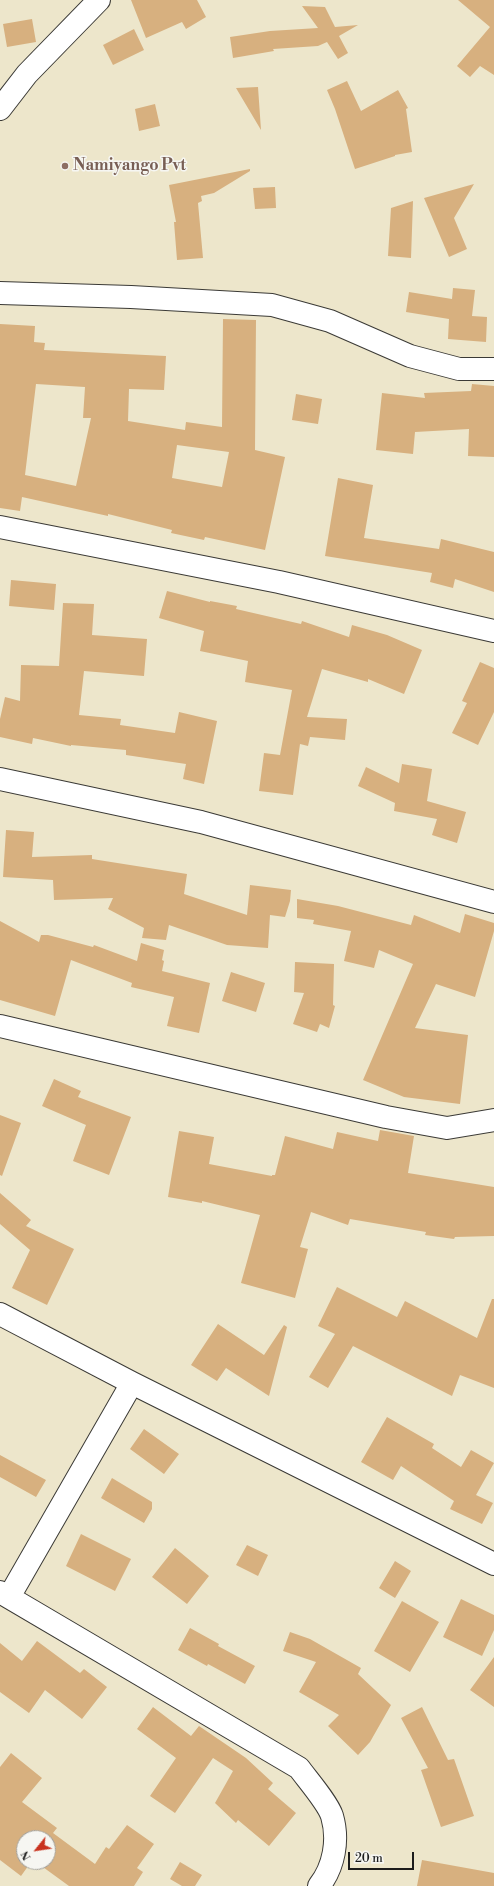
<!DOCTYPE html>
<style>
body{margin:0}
#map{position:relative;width:494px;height:1886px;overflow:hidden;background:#ede6cb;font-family:"Libre Bodoni",serif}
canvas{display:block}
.north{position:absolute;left:16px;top:1830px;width:40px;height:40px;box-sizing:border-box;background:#f6f6f2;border:1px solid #9f9f9c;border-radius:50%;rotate:240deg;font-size:11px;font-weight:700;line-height:16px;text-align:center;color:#1c1c1c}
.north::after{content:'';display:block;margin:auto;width:14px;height:18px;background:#c8321e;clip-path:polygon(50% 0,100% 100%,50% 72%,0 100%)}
.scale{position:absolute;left:348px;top:1852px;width:66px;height:18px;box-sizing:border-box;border:2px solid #1c1c1c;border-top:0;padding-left:5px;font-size:12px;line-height:14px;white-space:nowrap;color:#1c1c1c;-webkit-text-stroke:3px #f6f6f2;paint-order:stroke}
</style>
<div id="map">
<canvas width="494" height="1886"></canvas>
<div class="north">N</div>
<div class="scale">20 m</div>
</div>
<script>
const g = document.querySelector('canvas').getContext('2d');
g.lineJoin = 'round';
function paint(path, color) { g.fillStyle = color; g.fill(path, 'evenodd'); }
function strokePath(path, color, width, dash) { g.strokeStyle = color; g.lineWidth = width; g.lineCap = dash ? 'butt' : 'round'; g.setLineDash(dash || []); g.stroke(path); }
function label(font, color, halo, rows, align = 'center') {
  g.font = font + ' "Libre Bodoni",serif'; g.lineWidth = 3; g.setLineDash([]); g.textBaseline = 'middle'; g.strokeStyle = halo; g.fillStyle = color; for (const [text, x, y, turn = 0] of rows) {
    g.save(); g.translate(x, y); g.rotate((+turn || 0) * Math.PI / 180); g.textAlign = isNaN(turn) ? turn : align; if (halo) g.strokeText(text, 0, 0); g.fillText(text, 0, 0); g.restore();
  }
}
paint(new Path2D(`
 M131,0H197L206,17L186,29L182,22L146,38Z
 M458,0H494V75L480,66L470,77L457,66L490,27Z
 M302,6L325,7L335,27L358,25L339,36L348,53L338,59L327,42L318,46L273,49L274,51L233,58L230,37L270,31L318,28Z
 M32,19L36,42L7,47L3,24Z
 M134,29L144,50L113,65L103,45Z
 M347,81L361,111L398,90L408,108L406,109L412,152L395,155V156L355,169L335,109L327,90Z
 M258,87L261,130L236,88Z
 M155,104L160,126L139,131L135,109Z
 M250,169V171L214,193L201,196L202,201L198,203L203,258L177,260L174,222H176L169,185Z
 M474,184L454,218L467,249L449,257L424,198Z
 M275,187L276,208L255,209L253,188Z
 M413,201L411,258L388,256L391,208Z
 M453,288L475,290L472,316L487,317L486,342L448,339L449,319L406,312L409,292L452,299Z
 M223,319L256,320L255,450L285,457L265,550L205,537L204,540L171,533L172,530L108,514V516L22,497L20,511L0,508V324L35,326L34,342L45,343L44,350L166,356L164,390L129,389L128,421L185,430L186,422L222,427ZM36,384L85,387L83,418H91L76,486L25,475ZM177,445L229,452L222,487L172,478Z
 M472,384L494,386V457L468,456L469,429L415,432L413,454L376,450L382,393L425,398L424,393L471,391Z
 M296,394L322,399L318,424L292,420Z
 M338,478L373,485L364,538L439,549L441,539L494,552V592L455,579L453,588L430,582L432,573L325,556Z
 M11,580L56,584L54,610L9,606Z
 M167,591L210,602V601L237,606L236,609L301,624L302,621L349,637L352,625L387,635L422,650L404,694L368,679V682L322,669L307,717L347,719L345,740L310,737L308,746L300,744L293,795L259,791L264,753L280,755L292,690L245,682L248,661L200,651L204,631L159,618Z
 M63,603L94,604L92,635L147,639L144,676L84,671L79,715L121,719L120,725L175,733L179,712L217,721L204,784L183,779L186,764L126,755V750L71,745V746L33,738L32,744L0,737V719L5,697L20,701L21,665L59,666Z
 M480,662L494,668V712L478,745L452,733L467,703L462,701Z
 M402,764L432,769L427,801L466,812L457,843L432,835L437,819L394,811L395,803L358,786L366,767L399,783Z
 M6,830L34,832L32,857L92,855V859L187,874L184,894L247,915L250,885L291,890L290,901L285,917L270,915L268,948L227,945L169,925L166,940L142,938L144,928L108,909L113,898L54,900L53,880L3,877Z
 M297,899L338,906L411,925L414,915L460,933L465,914L494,923V931L475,997L436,984L415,1028L468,1035L460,1104L404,1097L363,1080L413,964L379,950L374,968L344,961L351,931L313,924L314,920L297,918Z
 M0,921L39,942L41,935H48L93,947L94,945L137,961L141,943L164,950L162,960L164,961L162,971L210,983L199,1033L167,1026L174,997L131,987L132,983L71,960L55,1016L0,1000Z
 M295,962L334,964L333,1005L335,1006L329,1028L320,1024L317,1032L293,1024L304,993L294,992Z
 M231,972L265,983L256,1012L222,1001Z
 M54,1079L81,1091L78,1097L131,1117L109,1175L73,1161L86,1125L42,1106Z
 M0,1115L21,1123L2,1176L0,1175Z
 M380,1130L414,1136L408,1173L494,1187V1236L455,1237L454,1239L425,1235L426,1232L350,1219L348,1225L311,1212L300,1247L308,1249L295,1298L241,1283L260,1215L202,1201V1203L168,1197L179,1131L214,1137L209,1164L272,1176V1175H275L285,1136L333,1149L337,1132L378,1141Z
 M0,1193L31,1220L26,1226L74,1249L47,1305L12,1288L30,1250L0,1224Z
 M337,1287L397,1317L405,1301L477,1338L492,1299H494V1388L460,1375L452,1396L353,1346L328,1388L309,1377L335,1334L318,1326Z
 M218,1324L264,1355L284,1325L287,1327L269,1396L226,1368L217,1381L191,1365Z
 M387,1417L434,1444L432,1448L461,1467L471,1450L494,1463L476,1495L493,1503L482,1524L450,1509L454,1501L401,1466L393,1480L361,1462Z
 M144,1429L179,1454L164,1474L130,1449Z
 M0,1455L46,1480L36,1497L0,1477Z
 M112,1478L152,1502V1509L144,1523L101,1498Z
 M81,1534L131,1559L115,1591L66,1566Z
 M247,1545L268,1555L258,1576L236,1565Z
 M175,1548L209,1576L187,1604L152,1577Z
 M395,1561L411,1571L395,1598L379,1588Z
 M461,1599L494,1615V1630L482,1656L443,1637Z
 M402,1601L439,1622L410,1672L374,1651Z
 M190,1628L219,1644L218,1646L255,1666L245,1684L208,1664L207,1666L178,1650Z
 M290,1632L310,1639L361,1668L358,1674L391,1705L370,1742L358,1755L328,1726L339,1715L299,1692L316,1662L283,1651Z
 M37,1641L80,1673L84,1669L107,1687L82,1719L45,1690L29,1713L0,1692V1643L22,1661Z
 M494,1657V1707L470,1690Z
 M153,1707L191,1736L199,1726L246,1758L273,1783L268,1789L296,1813L269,1846L238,1820L236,1823L215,1803L233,1771L213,1758L175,1813L150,1796L176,1758L137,1729Z
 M422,1707L448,1760L454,1759L474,1816L441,1827L421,1770L428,1768L401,1718Z
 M11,1753L42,1778L22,1802L57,1828L53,1833L95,1864L106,1847L109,1849L127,1825L154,1844L137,1868L143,1872L134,1886H69L36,1862H48V1838H24V1862H31L21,1876L0,1860V1767Z
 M422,1860L494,1873V1886H417Z
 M180,1862L202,1875L195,1886H182L170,1879Z`), '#d7b07f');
const minor = new Path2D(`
 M0,109L27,74L99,0
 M0,293L131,297L272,305L330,321L410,356L459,369H494
 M0,527L279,582L494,631
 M0,779L201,822L494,902
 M0,1026L386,1117L447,1128L494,1120
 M0,1314L132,1383L494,1564
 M0,1592L299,1768C307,1779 328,1803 332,1816C339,1840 334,1867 319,1886
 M9,1597L132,1383`);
strokePath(minor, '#3b3a36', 24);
strokePath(minor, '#fff', 22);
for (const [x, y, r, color] of [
 [65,166,4,"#8d6e63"]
]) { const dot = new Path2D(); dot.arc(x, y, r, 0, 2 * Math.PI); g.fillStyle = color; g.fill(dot); strokePath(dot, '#f6f6f2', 1.5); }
label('bold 16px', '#785e54', '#f6f6f2', [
 ["Namiyango Pvt",73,166]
], 'left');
</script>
